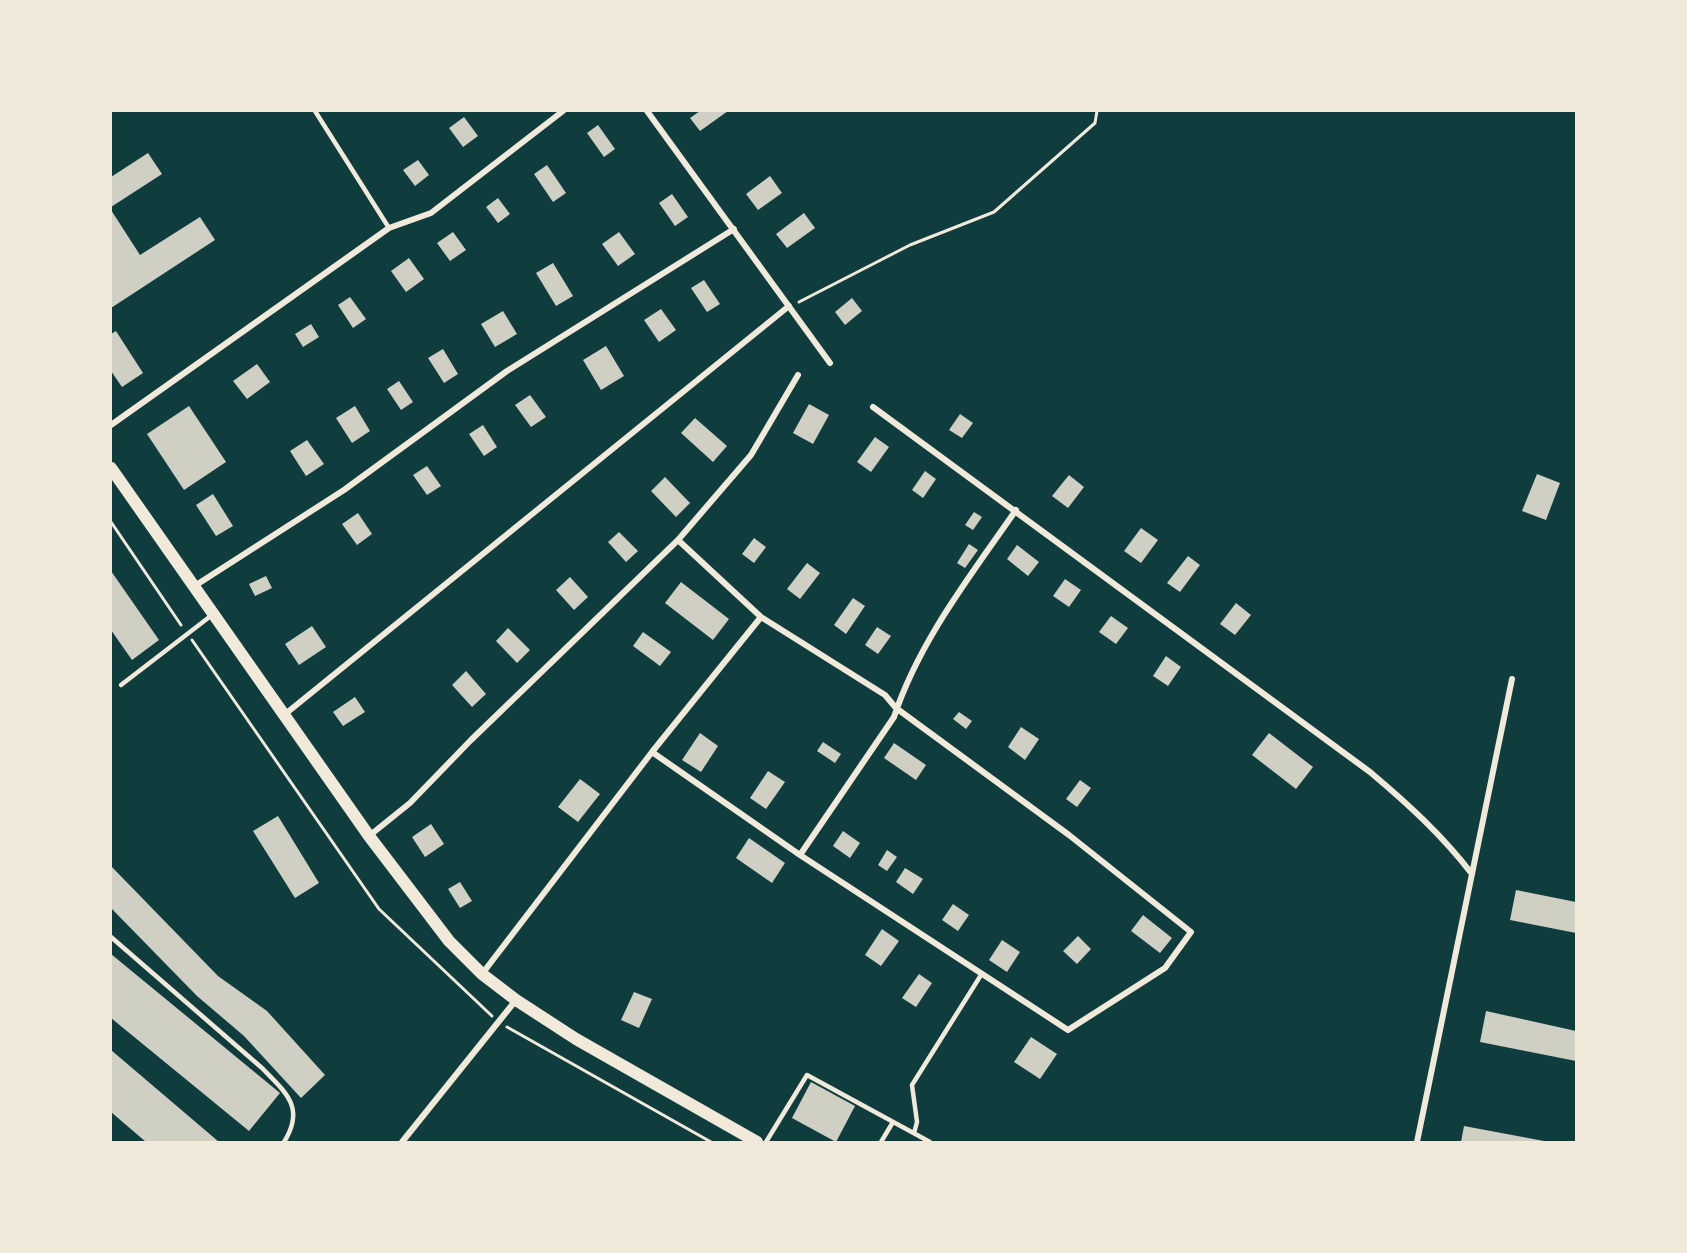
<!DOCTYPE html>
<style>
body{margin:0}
#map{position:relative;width:1687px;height:1253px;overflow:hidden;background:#0f3d3e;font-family:Raleway,sans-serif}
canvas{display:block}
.frame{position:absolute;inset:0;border:112px solid #f1e9da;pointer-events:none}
</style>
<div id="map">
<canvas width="1687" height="1253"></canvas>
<div class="frame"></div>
</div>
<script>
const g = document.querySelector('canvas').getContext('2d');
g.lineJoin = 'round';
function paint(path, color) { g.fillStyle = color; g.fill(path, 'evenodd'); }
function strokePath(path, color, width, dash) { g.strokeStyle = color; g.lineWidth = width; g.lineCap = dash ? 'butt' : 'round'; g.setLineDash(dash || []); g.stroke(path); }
paint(new Path2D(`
 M700,111H728L700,131L690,118Z
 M464,117L478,136L463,147L449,128Z
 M598,125L615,149L604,157L587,133Z
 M148,153L162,174L111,207V177Z
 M418,160L429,175L415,186L403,170Z
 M547,165L566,193L553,202L534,174Z
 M770,176L782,193L758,210L746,194Z
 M672,194L688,217L675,226L659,203Z
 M498,198L510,214L498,223L486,207Z
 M111,210L140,255L200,217L215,240L111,308Z
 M804,213L815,228L787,248L776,234Z
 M453,232L466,250L450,261L437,243Z
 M619,232L635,254L618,266L602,244Z
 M409,258L424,279L406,292L391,271Z
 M553,263L573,296L556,306L536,273Z
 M704,280L720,304L707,312L691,288Z
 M350,297L366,319L353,328L338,305Z
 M852,298L862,311L845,325L835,312Z
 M661,309L676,330L659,342L644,320Z
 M503,311L517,334L495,347L481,324Z
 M311,324L319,337L303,347L295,334Z
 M116,331L143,373L122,387L111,371V334Z
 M606,346L624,376L601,390L583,360Z
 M443,349L458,374L444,383L428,358Z
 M257,364L270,382L247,399L233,381Z
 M399,381L413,402L401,410L387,389Z
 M530,395L546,417L531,427L515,405Z
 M809,404L829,415L813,444L793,433Z
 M189,406L226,462L184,490L147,434Z
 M355,406L370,431L352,443L336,418Z
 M960,414L973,423L962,438L949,430Z
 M695,418L727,446L713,462L681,433Z
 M483,425L497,447L484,456L469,434Z
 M875,437L889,447L871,472L857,462Z
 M307,440L324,464L306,476L290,451Z
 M427,466L441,486L427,495L413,475Z
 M925,471L936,479L923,498L912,490Z
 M1537,474L1560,483L1546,520L1522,511Z
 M1069,475L1084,487L1068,508L1052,496Z
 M665,477L690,503L676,517L651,491Z
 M213,494L233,526L216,536L196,505Z
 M974,512L982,517L973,530L965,525Z
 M358,513L372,534L357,545L342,524Z
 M1141,528L1158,540L1141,563L1124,551Z
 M619,532L638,551L626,562L608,542Z
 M754,538L766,547L754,563L742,554Z
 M969,544L978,550L965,568L957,563Z
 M1017,545L1039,562L1028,576L1007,559Z
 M1188,556L1200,565L1180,592L1167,583Z
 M807,563L820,573L800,599L787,589Z
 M111,571L159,640L132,660L111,630Z
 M266,576L272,588L255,596L249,584Z
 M570,577L588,597L574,610L556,590Z
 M1065,579L1081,590L1069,607L1053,596Z
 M681,582L729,619L713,640L665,603Z
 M853,598L865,606L846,634L834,625Z
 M1236,603L1251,615L1235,635L1220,624Z
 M1111,616L1128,628L1116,644L1099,632Z
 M312,626L326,647L299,665L285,644Z
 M877,627L891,636L878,654L865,645Z
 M508,628L530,650L517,663L496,641Z
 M643,632L671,652L660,666L633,646Z
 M1166,656L1181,667L1168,686L1153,676Z
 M466,671L486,694L472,707L452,685Z
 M355,697L365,712L343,726L333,712Z
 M959,712L972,721L966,729L953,719Z
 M1021,727L1039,739L1025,760L1008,747Z
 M700,733L718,746L701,772L682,760Z
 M1269,733L1313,767L1296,789L1252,755Z
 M823,742L841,754L835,763L817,751Z
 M894,743L926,765L916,780L884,758Z
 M768,771L785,782L766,809L750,798Z
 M580,779L600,794L578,822L558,807Z
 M1080,780L1091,788L1077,807L1066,799Z
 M278,816L319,883L295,898L253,831Z
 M431,824L444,844L425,857L412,837Z
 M843,831L860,843L850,858L833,846Z
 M749,838L785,863L772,883L736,858Z
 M887,850L897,857L887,871L878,865Z
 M111,866L218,976L267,1011L325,1075L301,1098L244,1036L197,996L111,908Z
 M905,868L923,879L913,894L896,882Z
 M460,882L472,901L460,908L448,889Z
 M1516,890L1576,902V933L1510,920Z
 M953,904L969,915L958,931L942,920Z
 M1143,915L1172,938L1160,953L1131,931Z
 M882,929L899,941L881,966L865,955Z
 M1078,936L1091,949L1077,964L1063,951Z
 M1002,940L1020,952L1007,972L989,960Z
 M111,954L280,1093L249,1131L111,1018Z
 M919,974L932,983L916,1007L902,998Z
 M634,992L652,999L639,1028L621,1020Z
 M1486,1011L1576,1031V1061L1480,1042Z
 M1031,1037L1057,1054L1040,1079L1014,1062Z
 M111,1050L219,1142H146L111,1112Z
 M811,1082L855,1106L836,1142L792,1118Z
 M1464,1126L1544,1141L1543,1142H1461Z`), '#cfcfc3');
strokePath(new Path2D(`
 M799,302L910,245L994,212L1095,123L1097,111
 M111,522L181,625
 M192,640L379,909L492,1016
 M507,1027L711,1142`), '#f1e9da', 3);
strokePath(new Path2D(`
 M315,111L389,228
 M121,685L212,615
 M111,937L262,1068C285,1092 306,1107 284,1142
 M914,1133L917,1122L912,1085L981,975
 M766,1142L807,1075L930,1142
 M881,1142L893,1122`), '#f1e9da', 4.5);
strokePath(new Path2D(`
 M647,111L830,363
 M873,407L1370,772C1408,804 1442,835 1472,874
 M111,425L389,228L431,213L563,111
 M193,587L344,490L507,371L734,229
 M284,715L789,306
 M652,752L800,855L1068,1030L1165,968L1191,932L1069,835L896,708L885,695L761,617L678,540
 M369,836L410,803L471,740L678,540L751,455L798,375
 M800,855L894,717C919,641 971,575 1016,510
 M482,974L652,752L761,617
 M402,1142L516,1000
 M1417,1142L1512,679`), '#f1e9da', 6);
strokePath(new Path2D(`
 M111,468L369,836L449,941L482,974L516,1000L576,1039L757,1142`), '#f1e9da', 12);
</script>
